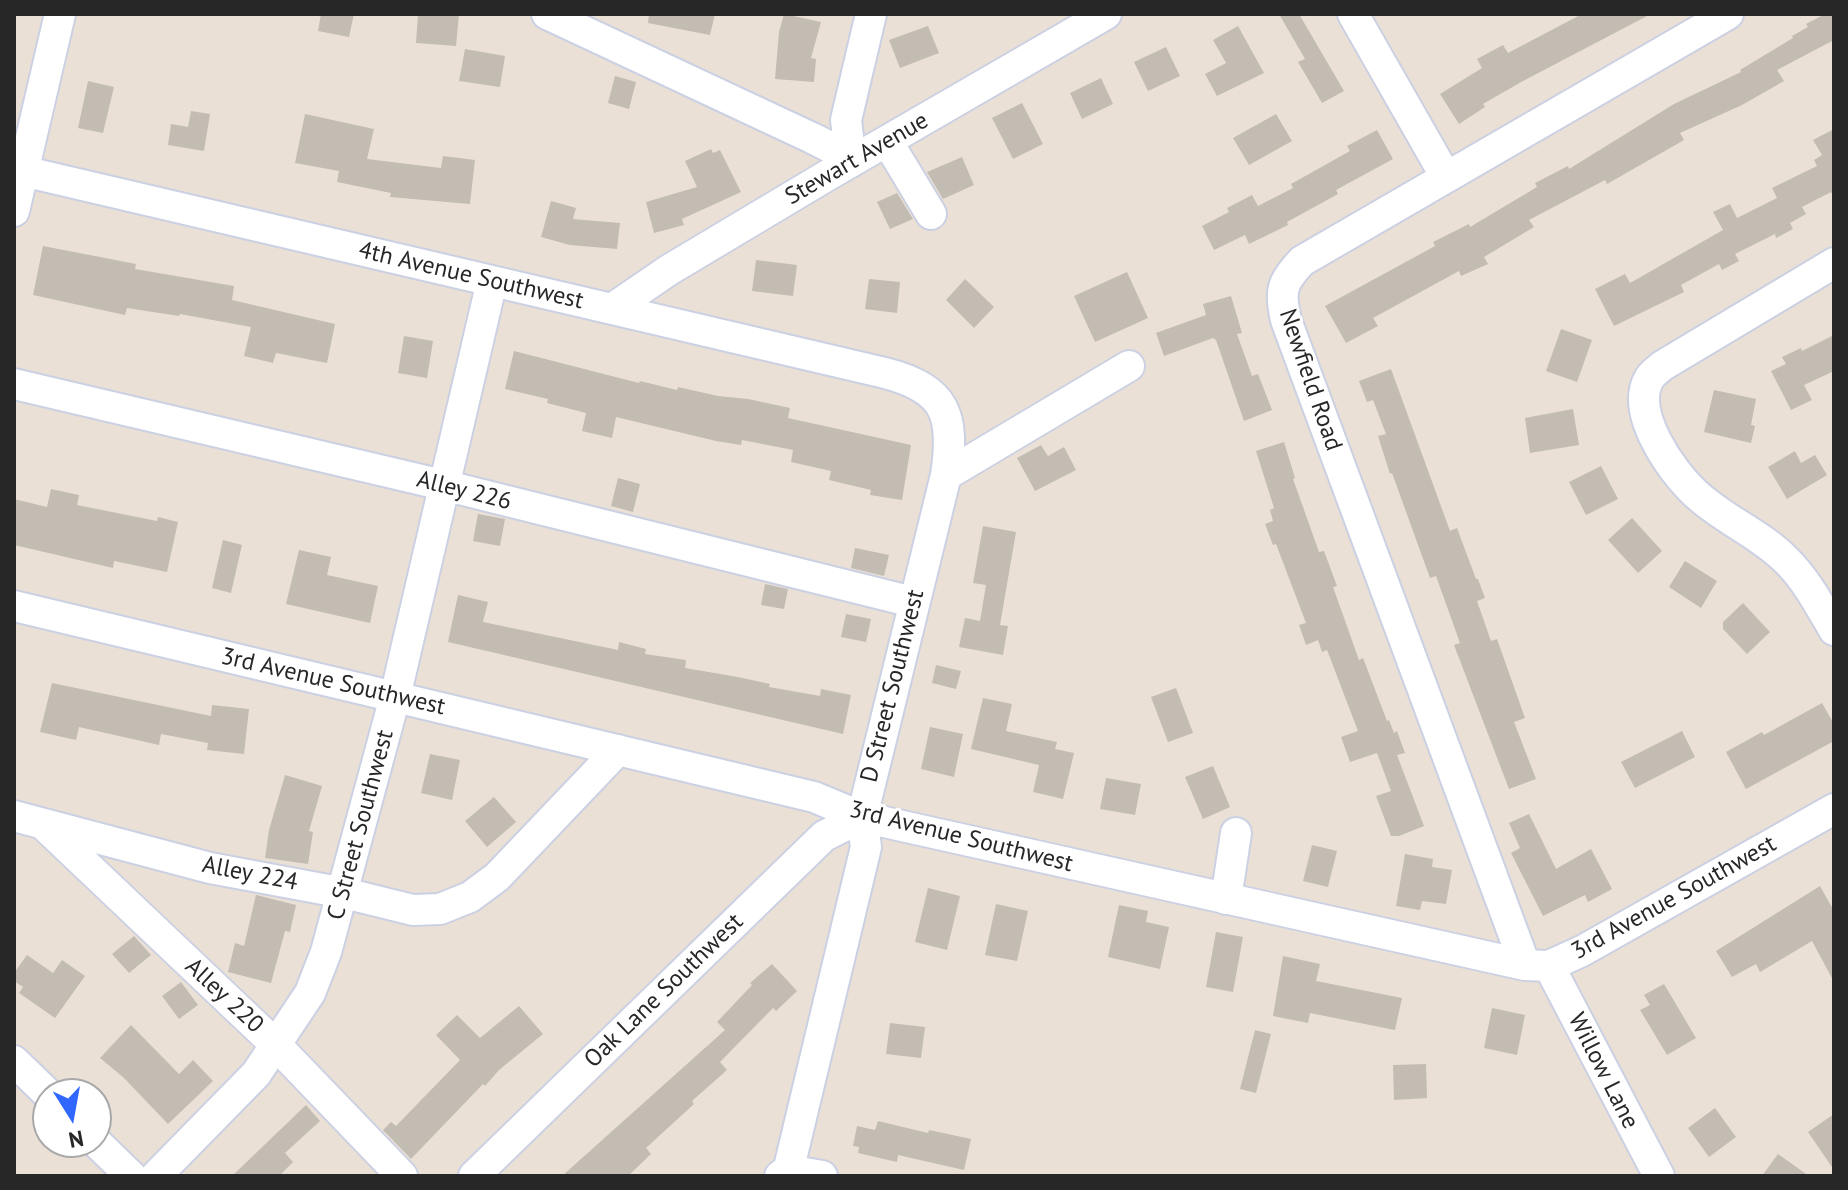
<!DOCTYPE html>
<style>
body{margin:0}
#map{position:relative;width:1848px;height:1190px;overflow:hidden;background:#ebe0d6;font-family:"PT Sans",sans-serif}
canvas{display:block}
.frame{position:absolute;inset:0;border:16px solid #272727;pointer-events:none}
.north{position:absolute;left:32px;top:1078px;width:80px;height:80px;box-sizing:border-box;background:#fff;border:2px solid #a9a9a9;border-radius:50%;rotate:169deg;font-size:22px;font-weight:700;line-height:32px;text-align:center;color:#272727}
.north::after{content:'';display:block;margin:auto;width:28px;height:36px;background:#2f67ff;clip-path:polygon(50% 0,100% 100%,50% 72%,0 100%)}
</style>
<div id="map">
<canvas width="1848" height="1190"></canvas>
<div class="frame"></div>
<div class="north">N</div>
</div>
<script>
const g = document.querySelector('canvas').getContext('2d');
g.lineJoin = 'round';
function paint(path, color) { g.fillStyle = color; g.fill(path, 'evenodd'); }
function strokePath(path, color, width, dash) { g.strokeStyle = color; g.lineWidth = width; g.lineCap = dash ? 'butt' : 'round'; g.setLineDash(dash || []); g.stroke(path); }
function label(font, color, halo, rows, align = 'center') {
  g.font = font + ' "PT Sans",sans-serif'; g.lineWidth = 6; g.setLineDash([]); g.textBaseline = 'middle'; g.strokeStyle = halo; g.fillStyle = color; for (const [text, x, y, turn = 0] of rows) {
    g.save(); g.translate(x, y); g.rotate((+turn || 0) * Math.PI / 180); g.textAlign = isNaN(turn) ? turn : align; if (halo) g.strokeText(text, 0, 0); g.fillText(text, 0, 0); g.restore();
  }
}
paint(new Path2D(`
 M321,14H354L349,37L318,31Z
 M418,14H459L456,46L416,43Z
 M649,14H715L710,35L648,23Z
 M784,14L821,22L811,58L816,59L814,82L775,79L779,32Z
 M1279,14H1299L1344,91L1322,103L1298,62L1305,59Z
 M1582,14H1651L1523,81L1483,104L1485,107L1459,124L1440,94L1482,68L1477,59L1503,45L1508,53Z
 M1825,14H1834V40L1777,70L1784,81L1742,105L1680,133L1684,140L1607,184L1605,180L1529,220L1534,227L1484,257L1488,264L1461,276L1459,271L1373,318L1378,326L1346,343L1325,306L1435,246L1433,242L1469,224L1470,227L1537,187L1535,183L1568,166L1569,169L1674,104L1741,72L1740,70L1793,38L1792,36L1808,27L1806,24Z
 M928,26L939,53L900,68L889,40Z
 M1238,26L1264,73L1217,96L1205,74L1226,63L1213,40Z
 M1166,47L1180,76L1148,91L1134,62Z
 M465,49L505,56L500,87L459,81Z
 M615,76L636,82L629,109L608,103Z
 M1101,78L1113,104L1082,119L1070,93Z
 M88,81L114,87L103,133L78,128Z
 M1022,103L1043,144L1013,159L992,118Z
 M191,111L210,114L204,151L168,145L171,124L188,127Z
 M305,114L374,129L367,159L441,168L443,156L475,160L470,204L390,197L391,193L337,182L339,171L295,163Z
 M1276,114L1292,141L1249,165L1233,138Z
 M1834,129V198L1831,192L1802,207L1806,214L1790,223L1793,229L1776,238L1775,234L1735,254L1739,261L1722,270L1719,264L1681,285L1684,292L1614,326L1595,289L1625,274L1630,283L1723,230L1713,212L1730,204L1737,218L1777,198L1772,188L1817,166L1814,160L1822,155L1813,140Z
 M1377,130L1393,159L1336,190L1338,194L1287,222L1288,225L1249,244L1245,235L1214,250L1202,226L1229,212L1227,208L1252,195L1258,206L1293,188L1291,184L1350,151L1347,146Z
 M711,149L713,153L720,150L741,192L682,219L684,225L654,233L646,202L697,187L685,161Z
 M962,157L974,185L943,199L927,172Z
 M897,193L913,219L890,229L877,202Z
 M551,201L576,208L573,219L620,223L617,249L570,245L541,237Z
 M43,246L136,264L135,269L234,286L232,300L335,324L327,363L276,353L273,363L244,356L251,327L180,314L179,316L127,308L125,315L33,295Z
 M756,260L797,265L793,296L752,291Z
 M1127,272L1148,318L1095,342L1074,296Z
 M869,279L900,282L897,313L865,309Z
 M965,279L994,307L974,328L946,300Z
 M1231,296L1242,333L1237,334L1252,376L1258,374L1272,410L1244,421L1216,340L1213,338L1164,356L1156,333L1206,315L1203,304Z
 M1561,329L1592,340L1577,382L1546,371Z
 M1834,335V371L1804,385L1812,400L1791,410L1771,371L1786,364L1782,357L1801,348L1802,351Z
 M404,336L433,341L427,378L398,373Z
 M514,351L639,383L640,381L677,390L678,387L718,396L748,399L790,408L788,418L911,445L902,500L870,495L871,490L829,480L831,471L791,462L793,450L742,440L741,445L716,441L616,417L612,438L582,431L586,413L547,403L548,399L505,389Z
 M1391,369L1450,531L1457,528L1476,579H1478L1485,598L1477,601L1491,641L1497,639L1525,718L1514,722L1536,779L1509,789L1454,645L1460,643L1436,576L1430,578L1392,473L1390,474L1378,436L1386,434L1373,400L1367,402L1359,381Z
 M1714,390L1756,399L1751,425L1755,426L1751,443L1704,432Z
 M1573,409L1579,445L1530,453L1525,418Z
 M1284,442L1295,478L1293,479L1319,552L1324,551L1337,586L1333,587L1359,660L1363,658L1387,721L1389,720L1394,733L1397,731L1405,753L1397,755L1424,826L1399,836H1391L1376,796L1391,791L1377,753L1350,762L1341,737L1358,731L1327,650L1322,652L1318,640L1306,645L1299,625L1306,623L1276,544L1273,545L1265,524L1273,521L1270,510L1274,508L1256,451Z
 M1041,445L1048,456L1064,447L1076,470L1035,491L1017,458Z
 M1795,451L1801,463L1815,455L1827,475L1787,499L1768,467Z
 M1601,466L1618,499L1586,515L1569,482Z
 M618,478L640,484L633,512L611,506Z
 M51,489L79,495L77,505L157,521L158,517L178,522L167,572L114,561L113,568L14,545V499L47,507Z
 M478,514L505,519L500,546L473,541Z
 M1632,518L1662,551L1638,573L1608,540Z
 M983,526L1016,532L1000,625L1008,626L1003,655L959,647L965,618L980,621L986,585L973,583Z
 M223,540L242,545L231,593L212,588Z
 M855,548L889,555L884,576L851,568Z
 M299,550L331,557L327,575L378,586L370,623L286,604Z
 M1685,561L1717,581L1701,608L1669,587Z
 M765,584L788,589L784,609L761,605Z
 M458,595L488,602L483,622L618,650L619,642L646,649L645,654L686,660L685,668L738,677L770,684L769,687L820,696L821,689L851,695L843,734L448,642Z
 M1743,603L1770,632L1747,654L1723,629V622Z
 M846,614L871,619L866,642L841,637Z
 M936,665L961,671L956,689L932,683Z
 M52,683L211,716L212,705L249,709L244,754L207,750L208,743L161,734L159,745L79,727L76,740L40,732Z
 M1176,688L1193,733L1168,742L1151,697Z
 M983,698L1012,704L1006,731L1057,742L1055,749L1074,753L1063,799L1033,792L1039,765L971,749Z
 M1822,703L1834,724V741L1746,789L1726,752L1762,732L1764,735Z
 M930,727L963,734L954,777L921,769Z
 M1682,731L1695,757L1635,788L1621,762Z
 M430,754L460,760L452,800L421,793Z
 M1213,766L1230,807L1203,819L1185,777Z
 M285,775L322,786L309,831L313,832L308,864L265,858L269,830Z
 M1106,778L1141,784L1135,815L1100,809Z
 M494,797L516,822L487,847L465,821Z
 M1529,814L1556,869L1591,849L1612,889L1588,902L1585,895L1543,916L1511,853L1520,848L1509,823Z
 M1312,845L1337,851L1328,887L1303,881Z
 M1405,854L1433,859L1432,867L1452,870L1446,904L1422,901L1420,910L1396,906Z
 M1820,886L1834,911V982L1812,941L1760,972L1756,964L1732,977L1716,951Z
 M928,888L960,896L947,950L915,942Z
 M256,895L296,905L290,932L285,931L271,983L228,972L235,943L244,946Z
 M996,904L1028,911L1017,961L985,955Z
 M1119,905L1148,911L1146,922L1169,927L1160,969L1108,957Z
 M1216,932L1243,937L1233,992L1206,987Z
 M134,936L151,955L129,973L112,954Z
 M27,955L53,973L62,960L85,976L55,1018L19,993L23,987L14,981V973Z
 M1283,956L1320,964L1316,981L1402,998L1395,1030L1310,1013L1308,1023L1273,1016Z
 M772,964L797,991L776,1011L773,1008L720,1062L727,1070L692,1101L694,1104L646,1148L651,1154L628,1176H562L725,1030L717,1022L752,985L750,983Z
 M181,982L198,1005L179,1019L162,996Z
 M1664,984L1696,1038L1667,1055L1640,1010L1650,1005L1644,995Z
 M519,1006L543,1034L499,1070L485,1086L483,1084L411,1159L383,1130L391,1122L396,1126L460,1060L436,1035L457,1015L480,1038Z
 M1492,1008L1525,1015L1517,1055L1484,1048Z
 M890,1023L925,1027L921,1058L886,1054Z
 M131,1025L179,1074L193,1060L213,1081L168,1124L123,1077L100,1058Z
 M1255,1030L1271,1034L1256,1093L1240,1089Z
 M1426,1064L1427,1098L1394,1100L1393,1065Z
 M306,1105L320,1121L285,1153L293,1162L279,1176H232Z
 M1715,1108L1736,1137L1709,1157L1688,1128Z
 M1834,1114V1170L1808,1132Z
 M878,1121L928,1133L929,1130L971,1139L964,1170L898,1155L897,1162L858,1153L859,1147L853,1146L857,1126L875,1130Z
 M1778,1154L1809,1176H1762Z`), '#c2bcb3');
const minor = new Path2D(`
 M547,14L812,138L836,150L851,162
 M1353,14L1446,177
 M887,141L931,214
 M851,162L846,120L871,14
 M14,169L885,373C947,389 955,416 946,475L862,817L866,847L787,1176
 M14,211L60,14
 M1834,263L1662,366C1658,370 1651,374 1649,379C1630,412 1671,471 1695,493C1722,519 1759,533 1785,559C1806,579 1820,606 1834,630
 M612,309L669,270L828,175L1106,14
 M14,384L443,485L913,602
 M946,475L1129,366
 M14,606L814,797L862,817L1525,965L1549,966L1582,951L1834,809
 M14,816L210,868L344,893L413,910L440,909L470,897L497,877L618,750
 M45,826L277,1046L402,1176
 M1226,899L1236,833
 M1525,965L1286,320C1279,291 1282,282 1302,261L1728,14
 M1549,966L1659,1176
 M14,1061L48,1094
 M96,1142L131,1176
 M156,1176L256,1074L310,993L326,952L395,697L492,281
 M474,1176L824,836L862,817
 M780,1176L788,1170L822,1176`);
strokePath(minor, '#cbd1e2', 34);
strokePath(minor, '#fff', 30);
label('24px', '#272727', '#fff', [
 ["Stewart Avenue",857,159,-30],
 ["4th Avenue Southwest",471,276,13],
 ["Newfield Road",1310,380,71],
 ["Alley 226",464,491,14],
 ["3rd Avenue Southwest",333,682,13],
 ["D Street Southwest",893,686,-76],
 ["C Street Southwest",361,825,-75],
 ["3rd Avenue Southwest",961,837,14],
 ["Alley 224",250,874,11],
 ["3rd Avenue Southwest",1674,898,-29],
 ["Oak Lane Southwest",664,991,-44],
 ["Alley 220",224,996,43],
 ["Willow Lane",1603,1071,63]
]);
</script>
